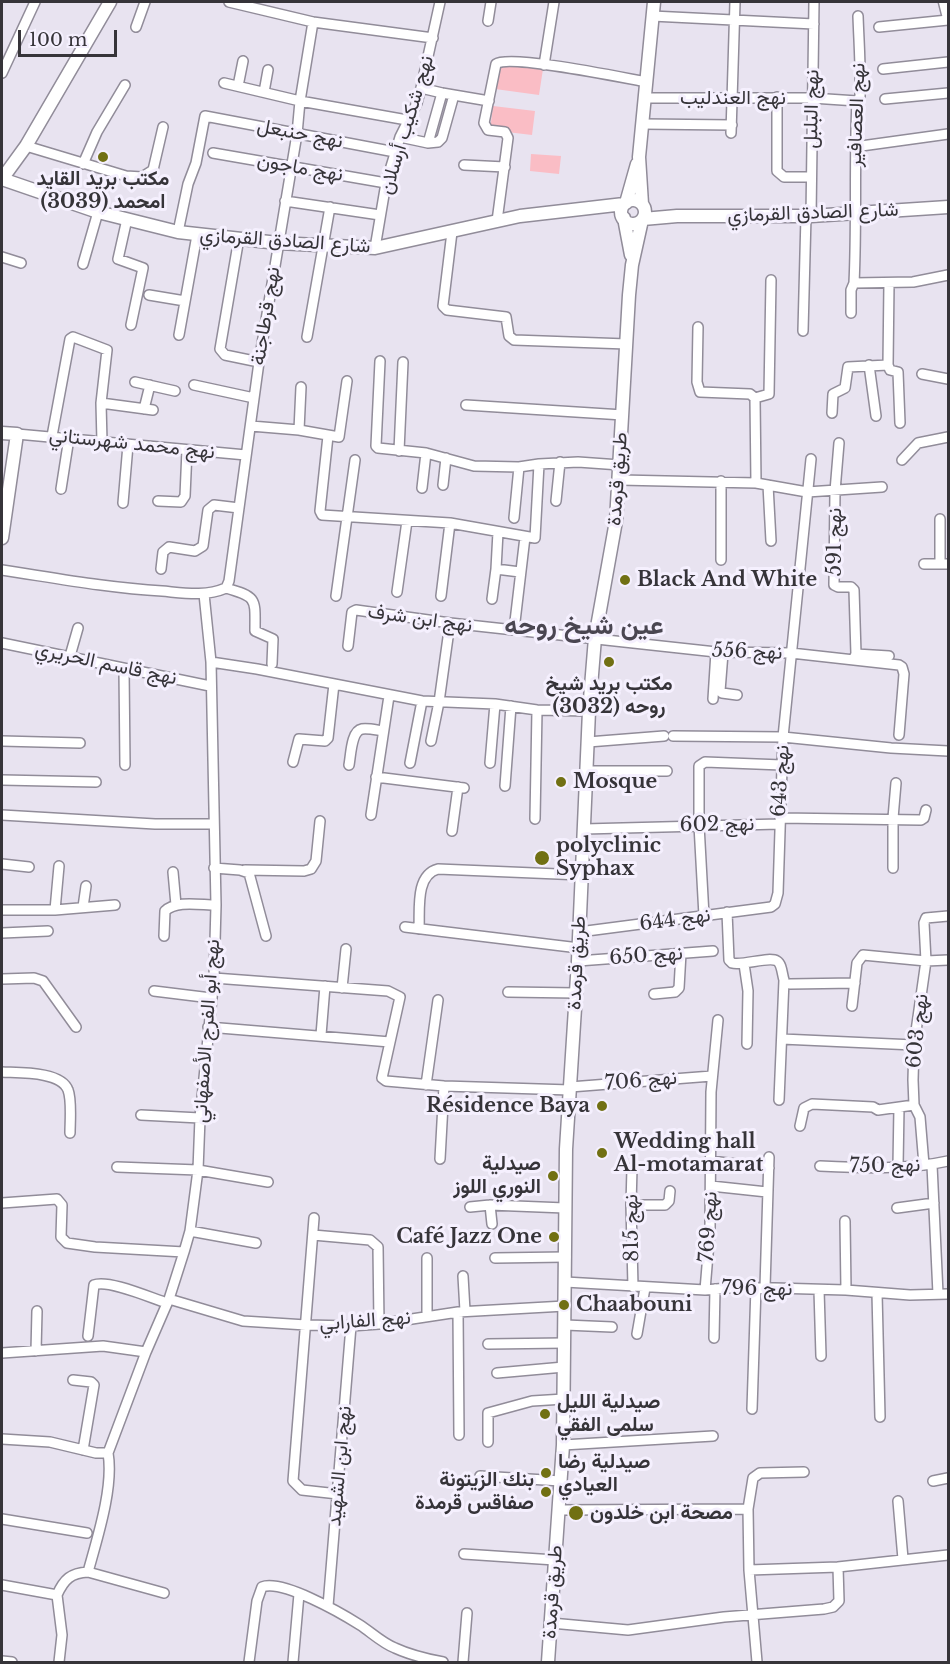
<!DOCTYPE html>
<meta charset="utf-8">
<style>
body{margin:0}
#map{position:relative;width:950px;height:1664px;overflow:hidden;background:#e8e3f0;font-family:"Libre Baskerville",serif}
canvas{display:block}
.frame{position:absolute;inset:0;border:3px solid #363439;pointer-events:none}
.scale{position:absolute;left:18px;top:30px;width:99px;height:27px;box-sizing:border-box;border:3px solid #363439;border-top:0;padding-left:8px;font-size:18px;line-height:21px;white-space:nowrap;color:#363439;-webkit-text-stroke:4px #f5f0fe;paint-order:stroke}
</style>
<div id="map">
<canvas width="950" height="1664"></canvas>
<div class="frame"></div>
<div class="scale">100 m</div>
</div>
<script>
const g = document.querySelector('canvas').getContext('2d');
g.lineJoin = 'round';
function paint(path, color) { g.fillStyle = color; g.fill(path, 'evenodd'); }
function strokePath(path, color, width, dash) { g.strokeStyle = color; g.lineWidth = width; g.lineCap = dash ? 'butt' : 'round'; g.setLineDash(dash || []); g.stroke(path); }
function label(font, color, halo, rows, align = 'center') {
  g.font = font + ' "Libre Baskerville",Vazirmatn,serif'; g.lineWidth = 6; g.setLineDash([]); g.textBaseline = 'middle'; g.strokeStyle = halo; g.fillStyle = color; for (const [text, x, y, turn = 0] of rows) {
    g.save(); g.translate(x, y); g.rotate((+turn || 0) * Math.PI / 180); g.textAlign = isNaN(turn) ? turn : align; if (halo) g.strokeText(text, 0, 0); g.fillText(text, 0, 0); g.restore();
  }
}
paint(new Path2D(`
 M498,63L543,69L539,95L495,89Z
 M493,106L535,111L532,135L490,130Z
 M531,154L561,156L559,174L530,171Z`), '#fabdc5');
const minor = new Path2D(`
 M229,2L313,22L433,38
 M652,16L814,24
 M488,21L491,2
 M136,27L145,2
 M879,27L948,20
 M544,65L554,2
 M883,69L948,62
 M2,73L35,2
 M224,83L300,101L407,120
 M238,86L243,61
 M421,88L442,93L489,101
 M264,92L268,70
 M777,97V171L784,177H811
 M645,98H812L857,101
 M885,99L948,93
 M643,124L732,125
 M731,133L735,2
 M400,137L428,143L438,142L442,138L454,95
 M428,143L442,93
 M26,146L126,176L142,177L153,170L163,127
 M854,147L948,134
 M213,153L386,183
 M83,164L97,132L125,85
 M464,165L505,167
 M285,201L380,215
 M811,216L814,2
 M127,219L118,259L143,268L131,325
 M497,221L508,138L505,132L488,130L484,123L496,64C509,54 624,78 647,82
 M178,232L188,184L196,163L205,116L395,152
 M452,232L443,306L447,310L506,317L509,336L514,340L627,344
 M239,238L220,349L225,355L259,362
 M375,248L386,183L400,137L417,103L421,88L440,2
 M2,257L21,263
 M83,264L98,212
 M854,283L913,282L948,275
 M889,283L888,365L890,370L898,372L900,423
 M149,295L185,301
 M851,313V290L854,283C857,223 854,162 857,101L860,97C861,70 859,44 858,16
 M698,327L697,382L700,392L750,394L755,398L756,483
 M803,331L806,216
 M179,335L197,235
 M307,337L330,207
 M380,361L376,446L378,448L426,453L474,466L519,467L539,464L578,462L620,465
 M869,365L876,416
 M922,374L948,379
 M135,382L175,391
 M194,385L254,398
 M755,398L769,394L771,280
 M101,403L153,410
 M466,405L623,415
 M144,409L150,385
 M832,413L833,394L845,388L848,367L888,365
 M251,426L299,430L339,437L347,381
 M299,430L301,387
 M17,434L246,455
 M52,436L70,339L73,337L107,350L101,403L102,442
 M328,436L320,511L322,515L450,523L535,538L539,464
 M839,443L835,491L834,585L838,587H851L854,590L856,654L853,660
 M399,451L403,362
 M902,460L918,443L948,437
 M620,480L756,483L807,492L882,487
 M721,481V560
 M443,485L446,458
 M768,485L771,541
 M422,488L426,453
 M61,489L69,438
 M158,501L181,502L185,496L187,450
 M556,501L560,462
 M123,503L128,445
 M514,518L519,467
 M940,519V564
 M924,564H948
 M161,569L163,552L169,547L195,551L203,546L208,510L214,505L239,508
 M496,569L520,572
 M2,570C55,578 108,588 162,591C184,593 205,597 226,588L229,581L259,362L297,134L300,101L313,22
 M226,588C258,597 255,599 255,631L273,639L272,664
 M397,592L407,521
 M336,596L355,460
 M441,596L450,523
 M492,599L496,569L498,532
 M514,630L525,537
 M2,643L210,686
 M348,646L352,612L356,610L450,623L716,652L791,653L899,665L902,667L904,674L899,735
 M723,653L720,691L722,693L737,695
 M856,654L889,656
 M70,656L78,628
 M211,662L257,669L422,701L495,704L537,710L589,711
 M124,669L125,765
 M713,699L716,652
 M673,736L783,737L891,748L948,751
 M2,741L80,743
 M431,741L439,702L450,623
 M588,742L664,736
 M293,762L299,739L325,741L328,738L334,684
 M410,763L422,701
 M490,763L495,704
 M349,765C351,755 351,731 362,729C368,728 376,730 383,731
 M587,771H667
 M376,777L464,788
 M2,780L96,782
 M505,786L511,706
 M2,815L155,824H213
 M371,815L389,696
 M780,818L921,820L924,818L926,810
 M535,819L537,710
 M584,829L779,824
 M452,831L458,787
 M2,864L29,867
 M214,868L240,870L249,873L266,936
 M893,868V818L896,783
 M245,870L304,871L311,869L316,861L320,821
 M173,872L176,905
 M83,907L86,886
 M2,910H55L115,905
 M55,910L59,866
 M727,912L729,960L732,963C743,966 769,956 777,961C782,964 782,974 784,980L779,1100
 M704,916L699,825V766L705,762L782,765
 M405,927L579,948
 M419,929C420,910 415,875 438,869L582,875
 M579,932L771,907L775,904L778,893L783,737L811,459
 M2,933L48,931
 M164,936L165,911C176,900 200,905 216,905
 M578,961L713,951
 M744,964L748,991L747,1044
 M214,978L388,991L400,997L382,1078L386,1081L444,1086L570,1090
 M2,979L34,978L43,981L76,1027
 M790,984L855,983
 M342,988L346,949
 M154,991L211,998
 M508,992L576,993
 M654,994L675,992L679,988L681,953
 M852,1006L857,963L863,955L926,961L948,960
 M208,1027L390,1042
 M321,1035L325,986
 M782,1039L914,1045
 M2,1072C18,1073 61,1071 68,1090C72,1100 70,1122 70,1133
 M426,1085L438,1000
 M570,1087L712,1076
 M141,1115L200,1118
 M800,1126L804,1108L812,1104L873,1107L878,1110L914,1105
 M440,1159L444,1086
 M711,1161L769,1168
 M924,1165L920,1117L914,1105L913,1080L914,1045L926,961L924,923L926,918L948,916
 M932,1165L938,1294
 M820,1166C862,1168 908,1170 948,1161
 M898,1166L899,1107
 M117,1167L198,1170L268,1182
 M632,1168L631,1205L633,1287
 M711,1186L767,1192
 M2,1203L57,1199L62,1205L61,1237L67,1243L95,1247L184,1252
 M490,1205L492,1224
 M631,1205H665L669,1201L670,1191
 M470,1207L490,1205L565,1208
 M897,1208L934,1203
 M314,1218L293,1481L302,1490L338,1494
 M845,1221L846,1290
 M190,1231L256,1243
 M313,1235L370,1240L378,1247L379,1324
 M495,1258L566,1257
 M463,1276L465,1311
 M565,1282L705,1290L739,1287L846,1290L910,1295L948,1294
 M765,1287L769,1157
 M705,1290L710,1230L711,1092L718,1020
 M819,1290L821,1356
 M877,1293L880,1417
 M169,1299L243,1321L306,1325L351,1326L379,1324L458,1312L565,1306
 M458,1312L459,1435
 M427,1316V1258
 M565,1325L612,1327
 M637,1334L645,1288
 M88,1336L94,1285C108,1279 151,1298 167,1303
 M714,1338L715,1289
 M488,1344L565,1343
 M36,1351L37,1311
 M2,1353L103,1346L146,1352
 M497,1373L564,1367
 M73,1380L91,1382L94,1385L83,1450
 M752,1409L756,1287
 M2,1439L50,1442L96,1453H108
 M488,1442V1413L532,1401L564,1399
 M563,1445L713,1436
 M108,1453L146,1352L169,1299L184,1252L190,1231L198,1170L200,1118L214,978L216,905L211,662L204,594
 M480,1476L561,1481
 M933,1481L948,1478
 M898,1501L903,1559
 M559,1510L748,1509
 M2,1519L87,1533
 M464,1554L555,1560
 M749,1570L748,1509L753,1478L760,1473L804,1472
 M88,1572C97,1539 114,1487 108,1453
 M2,1585L57,1595L62,1635L59,1662
 M57,1595C64,1579 71,1573 88,1572L164,1593
 M328,1606L351,1326
 M551,1623L628,1630L724,1617L824,1609L833,1607L839,1601L838,1567L948,1555
 M2,1661L12,1662
 M249,1662L257,1601L262,1587C282,1579 341,1613 360,1625C371,1632 382,1643 395,1648C410,1655 427,1659 443,1662
 M293,1662L299,1594
 M463,1662L467,1613
 M757,1662L749,1570L838,1567`);
const major = new Path2D(`
 M945,2L948,14
 M2,179L98,212L178,232L278,243L375,248L520,216L624,204
 M2,179L26,146L110,2
 M621 212a12 12 0 1 1 24 0a12 12 0 1 1-24 0Z
 M626,203L637,164
 M642,204L639,157L654,2
 M624,218L631,255
 M643,219L677,216H811L948,207
 M2,433L17,434L2,538
 M548,1662L563,1445L566,1149L578,961L589,711L595,638L616,521L629,295L632,265L642,220`);
strokePath(minor, '#918c99', 12);
strokePath(major, '#918c99', 15);
strokePath(minor, '#fff', 9);
strokePath(major, '#fff', 12);
for (const [x, y, r, color] of [
 [103,157,6,"#717013"],
 [625,580,6,"#717013"],
 [609,662,6,"#717013"],
 [561,782,6,"#717013"],
 [542,858,8,"#717013"],
 [602,1106,6,"#717013"],
 [602,1153,6,"#717013"],
 [553,1176,6,"#717013"],
 [554,1237,6,"#717013"],
 [564,1305,6,"#717013"],
 [545,1414,6,"#717013"],
 [546,1473,6,"#717013"],
 [546,1492,6,"#717013"],
 [576,1513,8,"#717013"]
]) { const dot = new Path2D(); dot.arc(x, y, r, 0, 2 * Math.PI); g.fillStyle = color; g.fill(dot); strokePath(dot, '#f5f0fe', 2); }
label('20px', '#363439', '#f5f0fe', [
 ["نهج العندليب",733,98],
 ["نهج البلبل",812,109,-89],
 ["نهج العصافير",857,115,-88],
 ["نهج شكيب أرسلان",407,125,-73],
 ["نهج حنبعل",300,134,11],
 ["نهج ماجون",300,168,10],
 ["شارع الصادق القرمازي",813,213,-2],
 ["شارع الصادق القرمازي",285,241,4],
 ["نهج قرطاجنة",266,316,-81],
 ["نهج محمد شهرستاني",132,444,6],
 ["طريق قرمدة",618,479,-86],
 ["نهج 591",835,542,-90],
 ["نهج ابن شرف",420,619,8],
 ["نهج 556",747,652,2],
 ["نهج قاسم الحريري",106,664,12],
 ["نهج 643",781,781,-87],
 ["نهج 602",717,825,-1],
 ["نهج 644",675,920,-8],
 ["نهج 650",646,956,-4],
 ["طريق قرمدة",577,963,-87],
 ["نهج أبو الفرج الأصفهاني",207,1031,-86],
 ["نهج 603",918,1031,-84],
 ["نهج 706",641,1081,-5],
 ["نهج 750",885,1166,-1],
 ["نهج 769",709,1227,-87],
 ["نهج 815",632,1228,-91],
 ["نهج 796",757,1289],
 ["نهج الفارابي",365,1321,-4],
 ["نهج ابن الشهيد",340,1466,-85],
 ["طريق قرمدة",553,1592,-86]
]);
label('bold 20px', '#363439', '#f5f0fe', [
 ["مكتب بريد القايد",103,179,"center"],
 ["امحمد (3039)",103,202,"center"],
 ["Black And White",637,580],
 ["مكتب بريد شيخ",609,684,"center"],
 ["روحه (3032)",609,707,"center"],
 ["Mosque",573,782],
 ["polyclinic",556,846],
 ["Syphax",556,869],
 ["Résidence Baya",590,1106,"right"],
 ["Wedding hall",614,1142],
 ["Al-motamarat",614,1165],
 ["صيدلية",541,1164,"right"],
 ["النوري اللوز",541,1187,"right"],
 ["Café Jazz One",542,1237,"right"],
 ["Chaabouni",576,1305],
 ["صيدلية الليل",557,1402],
 ["سلمى الفقي",557,1425],
 ["صيدلية رضا",558,1462],
 ["العيادي",558,1485],
 ["بنك الزيتونة",534,1480,"right"],
 ["صفاقس قرمدة",534,1503,"right"],
 ["مصحة ابن خلدون",590,1513]
], 'left');
label('bold 26px', '#4a4651', '#f5f0fe', [
 ["عين شيخ روحه",584,627]
]);
</script>
